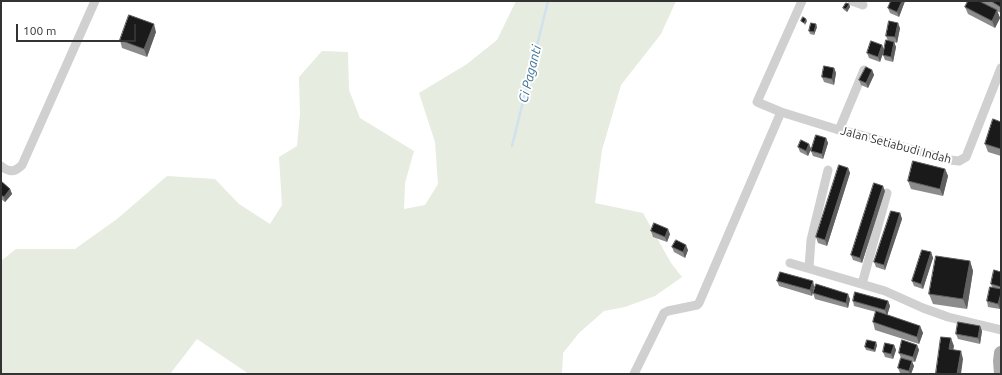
<!DOCTYPE html>
<style>
body{margin:0}
#map{position:relative;width:1002px;height:375px;overflow:hidden;background:#fff;font-family:Ubuntu,sans-serif}
canvas{display:block}
.frame{position:absolute;inset:0;border:2px solid #333;pointer-events:none}
.scale{position:absolute;left:16px;top:24px;width:120px;height:18px;box-sizing:border-box;border:2px solid #333;border-top:0;padding-left:5px;font-size:12px;line-height:14px;white-space:nowrap;color:#333;-webkit-text-stroke:3px #fff;paint-order:stroke}
</style>
<div id="map">
<canvas width="1002" height="375"></canvas>
<div class="frame"></div>
<div class="scale">100 m</div>
</div>
<script>
const g = document.querySelector('canvas').getContext('2d');
g.lineJoin = 'round';
function paint(path, color) { g.fillStyle = color; g.fill(path, 'evenodd'); }
function strokePath(path, color, width, dash) { g.strokeStyle = color; g.lineWidth = width; g.lineCap = dash ? 'butt' : 'round'; g.setLineDash(dash || []); g.stroke(path); }
function label(font, color, halo, rows, align = 'center') {
  g.font = font + ' Ubuntu,sans-serif'; g.lineWidth = 4; g.setLineDash([]); g.textBaseline = 'middle'; g.strokeStyle = halo; g.fillStyle = color; for (const [text, x, y, turn = 0] of rows) {
    g.save(); g.translate(x, y); g.rotate((+turn || 0) * Math.PI / 180); g.textAlign = isNaN(turn) ? turn : align; if (halo) g.strokeText(text, 0, 0); g.fillText(text, 0, 0); g.restore();
  }
}
paint(new Path2D(`
 M516,1H676L661,34L621,85L602,150L595,203L643,213L671,263L682,277L655,296L625,307L604,311L579,333L563,353L562,374H249L197,339L170,374H1V261L16,249H75L117,219L167,176L215,179L239,204L270,224L282,205L279,157L297,146L300,114L299,77L322,51L348,52L349,90L360,118L414,151L405,183L404,209L425,205L438,184L435,142L419,93L467,64L497,40Z`), '#e6ecdf');
strokePath(new Path2D(`
 M512,146L548,1`), '#cfe2ee', 2.5);
strokePath(new Path2D(`
 M802,1L757,102L781,112L839,130L857,134L950,160L959,161L966,157L1001,68
 M852,1L863,5
 M839,130L864,70
 M1,166C9,172 14,173 22,165L95,1
 M790,263L885,291L923,308L948,317L1001,330
 M809,268L811,240L828,170
 M862,284L887,193
 M634,374L664,313L668,311L697,305L699,303L781,112`), '#d0d0d0', 9);
strokePath(new Path2D(`
 M1001,374L1000,361L1001,353`), '#ababab', 14);
paint(new Path2D(`
 M891,1H905L899,17L890,13L888,8Z
 M980,1H1001V13L997,11L1000,18L995,28L968,14L965,7Z
 M849,4L850,7L847,12L844,10L843,8Z
 M817,27L814,35L810,34L809,31Z
 M900,28L897,43L894,42L896,47L893,62L885,60L883,55L888,41L886,36Z
 M156,32L147,57L122,48L120,40Z
 M882,45L884,50L880,62L869,58L867,53Z
 M834,68L836,73L834,85L824,82L822,77Z
 M872,70L874,75L868,88L861,85L859,80Z
 M1001,122V156L988,152L985,144Z
 M826,138L828,143L823,159L813,156L811,151Z
 M809,144L811,149L808,156L800,152L798,147Z
 M848,168L850,173L827,246L818,243L816,237Z
 M945,169L948,176L943,196L911,189L908,181Z
 M1,181L10,189L12,194L5,202L1,199Z
 M885,191L862,263L853,260L851,255Z
 M900,213L902,219L885,270L876,267L874,262Z
 M651,231L670,234L667,242L653,237Z
 M672,247L688,250L685,258L674,252Z
 M931,252L933,258L923,289L914,286L912,281Z
 M970,261L973,271L967,309L933,304L929,294Z
 M1001,272V306L1000,309L988,307L987,301L992,287L991,284Z
 M777,281H813L814,287L812,296L779,286Z
 M813,293L850,299L848,308L815,299Z
 M853,301H888L890,306L887,315L920,326L923,333L919,344L875,330L873,322L876,312L854,306Z
 M980,326L982,331L980,344L958,339L956,334Z
 M877,345L875,352L866,350L865,347Z
 M894,345L896,350L893,359L885,357L883,352Z
 M917,345L919,350L915,362L911,361L914,366L911,374H903L900,373L898,368L901,358L899,353Z`), '#8c8c8c');
paint(new Path2D(`
 M902,1H905L899,17L897,12Z
 M849,4L850,7L847,12L846,9Z
 M997,10L1000,18L995,28L992,21Z
 M806,19L807,21L805,25L804,23Z
 M898,23L900,28L897,43L895,37Z
 M154,24L156,32L147,57L144,49Z
 M816,24L817,27L814,35V32Z
 M894,42L896,47L893,62L891,57Z
 M882,45L884,50L880,62L878,57Z
 M834,68L836,73L834,85L832,79Z
 M872,70L874,75L868,88L866,83Z
 M826,138L828,143L823,159L822,154Z
 M809,144L811,149L808,156L806,151Z
 M848,168L850,173L827,246L825,240Z
 M945,169L948,176L943,196L940,189Z
 M883,186L885,191L862,263L860,258Z
 M10,189L12,194L5,202L4,197Z
 M900,213L902,219L885,270L884,265Z
 M668,229L670,234L667,242L665,237Z
 M686,245L688,250L685,258L683,252Z
 M931,252L933,258L923,289L921,284Z
 M970,261L973,271L967,309L963,299Z
 M813,281L814,287L812,296L810,290Z
 M1001,293V306L1000,309L998,304Z
 M848,294L850,299L848,308L846,303Z
 M888,301L890,306L887,316L885,310Z
 M920,326L923,333L919,344L917,337Z
 M980,326L982,331L980,344L978,338Z
 M951,338L954,346L952,357L949,349Z
 M876,342L877,345L875,352L874,350Z
 M894,345L896,350L893,359L891,354Z
 M917,345L919,350L915,362L913,357Z
 M961,351L963,359L961,374H957Z
 M912,361L914,366L911,374H910L909,371Z`), '#5f5f5f');
const building = new Path2D(`
 M891,1H902L897,12L888,8Z
 M968,1H979L997,10L992,21L965,7Z
 M991,1H1001V7Z
 M846,3L849,4L846,9L843,8Z
 M129,15L154,24L144,49L120,40Z
 M803,17L806,19L804,23L801,21Z
 M889,21L898,23L895,37L886,36Z
 M811,23L816,24L814,32L809,31Z
 M886,40L894,42L891,57L883,55Z
 M871,41L882,45L878,57L867,53Z
 M824,66L834,68L832,79L822,77Z
 M866,67L872,70L866,83L859,80Z
 M993,119L1001,122V149L985,144Z
 M816,135L826,138L822,154L811,151Z
 M801,140L809,144L806,151L798,147Z
 M913,161L945,169L940,189L908,181Z
 M839,165L848,168L825,240L816,237Z
 M1,181L10,189L4,197L1,195Z
 M874,183L883,186L860,258L851,255Z
 M891,211L900,213L884,265L874,262Z
 M654,223L668,229L665,237L651,231Z
 M676,240L686,245L683,252L672,247Z
 M922,250L931,252L921,284L912,281Z
 M936,256L970,261L963,299L929,294Z
 M994,270L1001,272V287L991,284Z
 M780,272L813,281L810,290L777,281Z
 M816,284L848,294L846,303L813,293Z
 M990,287L1001,289V293L998,304L987,301Z
 M855,292L888,301L885,310L853,301Z
 M876,311L920,326L917,337L873,322Z
 M958,322L980,326L978,338L956,334Z
 M941,337L951,338L949,349L961,351L957,374H942L936,373Z
 M867,340L876,342L874,350L865,347Z
 M902,340L917,345L913,357L899,353Z
 M885,343L894,345L891,354L883,352Z
 M901,358L912,361L909,371L898,368Z`);
paint(building, '#1a1a1a');
strokePath(building, '#5f5f5f', 1);
label('12px', '#333', '#fff', [
 ["Jalan Setiabudi Indah",896,145,15]
]);
label('italic 13px', '#3f7597', '#fff', [
 ["Ci Paganti",530,74,-76]
]);
</script>
